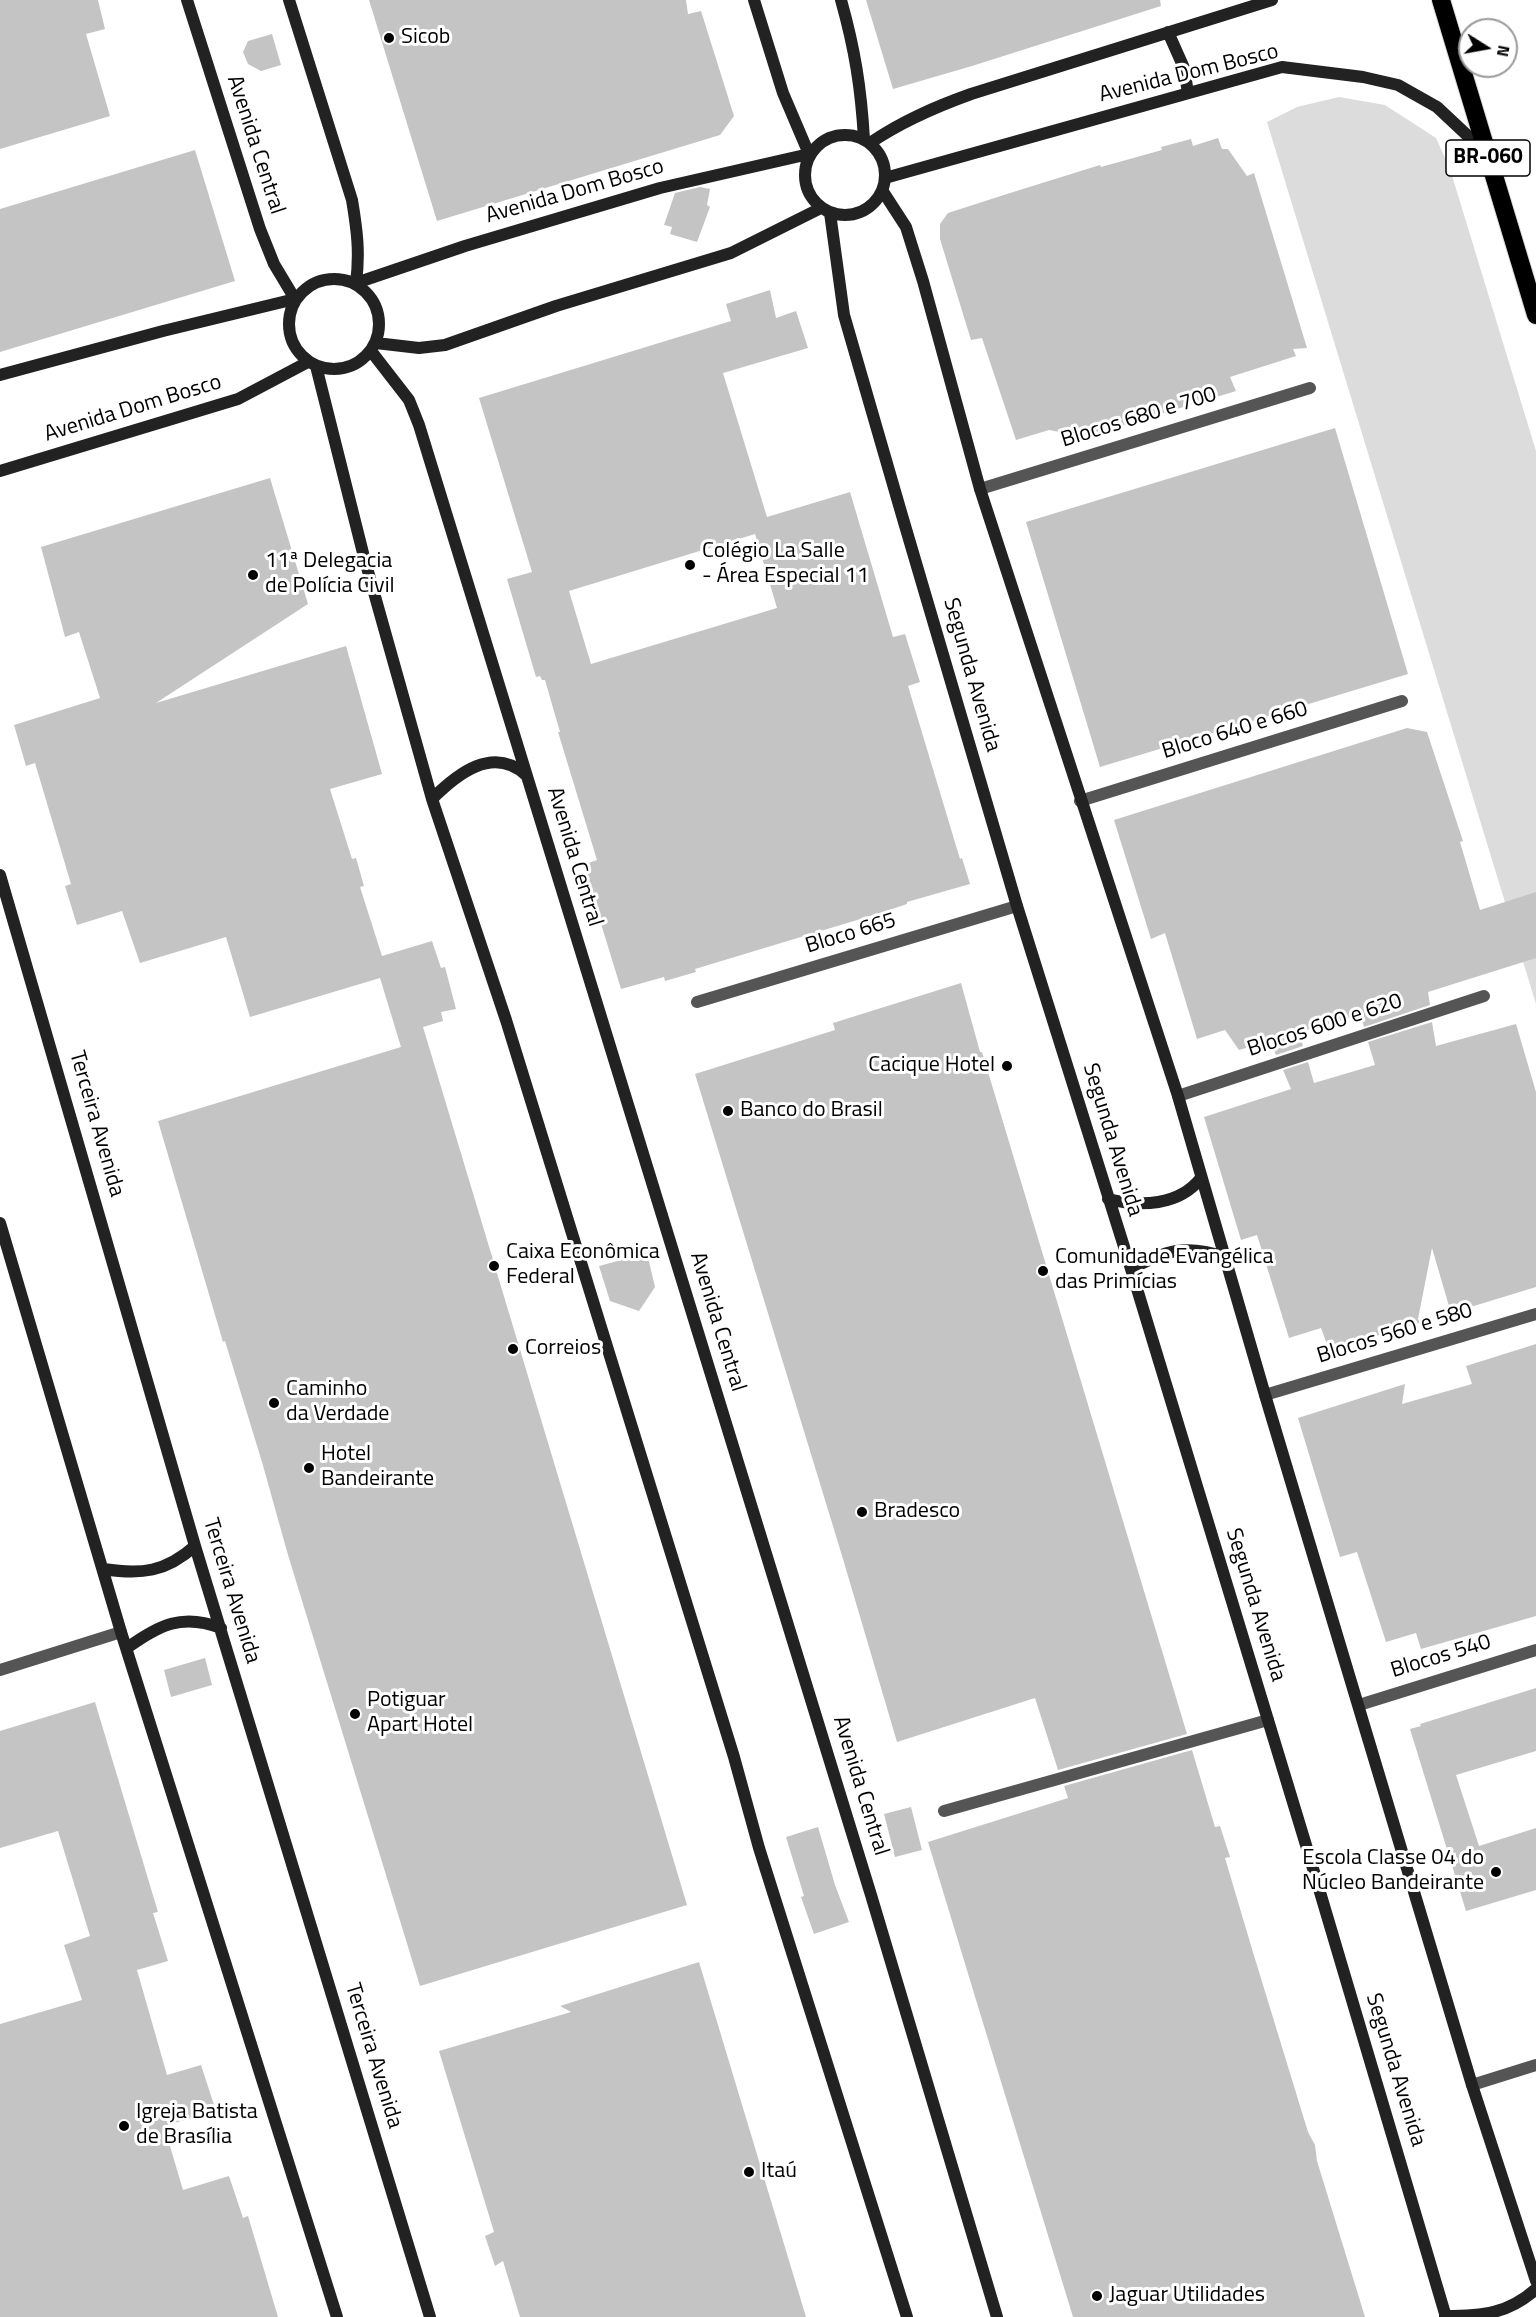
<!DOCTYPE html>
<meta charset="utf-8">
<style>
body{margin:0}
#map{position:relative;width:1536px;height:2317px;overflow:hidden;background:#fff;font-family:"Titillium Web",sans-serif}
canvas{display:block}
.north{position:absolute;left:1458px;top:18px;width:60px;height:60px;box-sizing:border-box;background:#fff;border:2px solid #999;border-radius:50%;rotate:101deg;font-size:16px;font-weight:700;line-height:24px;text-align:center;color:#000}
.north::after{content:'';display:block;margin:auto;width:21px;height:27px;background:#000;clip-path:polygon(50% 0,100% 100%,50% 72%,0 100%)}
</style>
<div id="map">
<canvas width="1536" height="2317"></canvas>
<div class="north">N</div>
</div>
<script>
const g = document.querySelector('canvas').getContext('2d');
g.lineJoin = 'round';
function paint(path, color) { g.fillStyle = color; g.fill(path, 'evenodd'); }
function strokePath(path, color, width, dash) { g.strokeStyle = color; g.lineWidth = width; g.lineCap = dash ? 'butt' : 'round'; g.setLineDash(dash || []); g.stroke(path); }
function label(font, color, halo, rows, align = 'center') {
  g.font = font + ' "Titillium Web",sans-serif'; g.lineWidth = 6; g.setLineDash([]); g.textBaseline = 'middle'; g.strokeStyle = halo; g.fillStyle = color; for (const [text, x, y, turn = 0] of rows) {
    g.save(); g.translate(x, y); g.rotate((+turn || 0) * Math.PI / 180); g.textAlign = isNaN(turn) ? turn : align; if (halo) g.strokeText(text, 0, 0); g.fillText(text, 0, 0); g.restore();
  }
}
paint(new Path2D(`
 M1339,97L1385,105L1436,138L1450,169L1536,451V1004L1267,122L1297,107Z`), '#dcdcdc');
paint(new Path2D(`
 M0,0H98L105,29L86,34L110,116L0,149Z
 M369,0H686L688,14L701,11L734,116L720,135L437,221Z
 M866,0H1160L1161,6L972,66L893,89Z
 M272,34L281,65L261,71L248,64L243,52L248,41Z
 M1218,138L1222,149H1228L1247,176L1254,173L1307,348L1293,349L1296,356L1230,377L1236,391L1085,437L1049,430L1016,440L982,338L971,340L940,239V224L948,213L1010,193L1100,165L1101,167L1162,150L1161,147L1191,139L1193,146Z
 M195,150L235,281L0,352V209Z
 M700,187L710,189L707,205L710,207L697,242L670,234L672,227L664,225L675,193Z
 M770,290L776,318L796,311L808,348L723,373L767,517L850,492L893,637L905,634L920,682L908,686L960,859L962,858L970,884L907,902V904L877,914L695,969L696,972L665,981L664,977L621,989L583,865L597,860L558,732H560L545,680H542L540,676L536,677L507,579L532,572L479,398L731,321L726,304ZM755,534L777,608L591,664L569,591Z
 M1335,428L1408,674L1100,767L1026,522Z
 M270,478L308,604L156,703L346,646L382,774L330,789L352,859L356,858L364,886L360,887L382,956L432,941L441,968L445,967L456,1009L441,1012L443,1021L423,1027L687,1905L420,1986L288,1555L262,1462L225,1341L223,1342L158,1121L401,1047L380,978L250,1017L226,937L140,963L122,911L77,925L65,886L71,884L35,763L26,766L14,725L100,698L79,632L65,637L41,547Z
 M1407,728L1427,732L1463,841L1460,842L1480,910L1536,892V958L1428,992L1430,1005L1364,1027L1360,1015L1299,1032L1303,1046L1276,1055L1270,1041L1239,1050L1225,1030L1197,1039L1165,933L1151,939L1114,820Z
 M961,983L980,1052H982L1187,1734L1058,1770L1035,1698L897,1742L843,1559L695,1074L835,1030L833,1023Z
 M1432,1022L1436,1046L1516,1024L1536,1092V1287L1451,1313L1432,1248L1418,1319L1420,1323L1329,1350L1321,1328L1289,1338L1257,1235L1241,1240L1204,1117L1291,1089L1283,1070L1308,1062L1314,1083L1375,1065L1368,1042Z
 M647,1253L655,1287L639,1311L610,1301L599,1266Z
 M1536,1344V1616L1421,1649L1416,1633L1386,1642L1357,1552L1340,1557L1298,1418L1405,1384L1402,1404L1472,1384L1466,1366Z
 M205,1658L212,1685L171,1697L164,1670Z
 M1536,1688V1751L1456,1775L1479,1846L1536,1828V1890L1466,1911L1410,1729L1421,1726L1420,1724Z
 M95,1702L158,1912L153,1913L168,1961L137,1970L167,2075L201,2065L216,2111L164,2126L183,2190L229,2176L243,2218L248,2216L278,2317H0V2024L82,2000L64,1945L90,1936L58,1831L0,1848V1731Z
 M1192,1750L1215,1827L1220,1826L1230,1857L1225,1858L1252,1949L1308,2132L1315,2145L1317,2161L1365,2317H1073L980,2013L928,1842L1068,1798L1064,1786Z
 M911,1807L922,1850L895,1857L884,1814Z
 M818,1827L835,1885L849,1922L814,1934L801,1897L804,1896L786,1837Z
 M699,1962L806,2317H520L503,2261L495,2266L485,2236L494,2232L439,2051L571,2012L560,2006Z`), '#c4c4c4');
const highway = new Path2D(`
 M1441,0L1536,315`);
strokePath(highway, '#dbdbdb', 20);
strokePath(new Path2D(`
 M980,489L1310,388
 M1080,801L1402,701
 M697,1002L1017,906
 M1178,1096L1484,996
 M1265,1395L1536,1314
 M0,1670L121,1632
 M1359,1705L1536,1650
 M944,1811L1268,1720
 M1472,2085L1536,2065`), '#555', 12);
strokePath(new Path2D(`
 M289,0L352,200C357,230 360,252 356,283L465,246L660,188L809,154L783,93L754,0
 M841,0C855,50 861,88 864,139
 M1168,32L1184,68L1188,93
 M805 175a40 40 0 1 1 80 0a40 40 0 1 1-80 0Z
 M870,143C902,121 935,107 971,94L1272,0
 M885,178L1282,67L1363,77L1398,85L1437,107L1485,152
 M882,190L906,227L923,281L980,489L1178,1096L1265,1395L1472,2085L1536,2281
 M830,213L844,315L901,512L1017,906L1131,1269L1309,1855L1446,2317
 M289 324a45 45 0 1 1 90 0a45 45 0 1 1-90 0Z
 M376,343L419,348L445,345L556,306L731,253L821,208
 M371,351L409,400L419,425L871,1895L997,2317
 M316,366L364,557L432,799L506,1020L734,1757L759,1848L907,2317
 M0,375L163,331L295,299L274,264L260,229L187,0
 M0,471L238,399L308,362
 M432,799C457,774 493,745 526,775
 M0,875L195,1546L430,2317
 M1108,1199C1140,1207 1179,1206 1201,1178
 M0,1223L121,1632L337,2317
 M1131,1269C1166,1250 1186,1244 1225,1257
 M104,1569C141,1575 166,1572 195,1546
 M127,1648C159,1625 182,1613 221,1628
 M1445,2316C1482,2316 1508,2314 1536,2289`), '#222', 12);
strokePath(highway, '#000', 18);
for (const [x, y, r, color] of [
 [389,38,6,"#000"],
 [690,565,6,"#000"],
 [253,575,6,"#000"],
 [1007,1066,6,"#000"],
 [728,1111,6,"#000"],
 [494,1266,6,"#000"],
 [1043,1271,6,"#000"],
 [513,1349,6,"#000"],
 [274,1403,6,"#000"],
 [309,1468,6,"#000"],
 [862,1512,6,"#000"],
 [355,1714,6,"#000"],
 [1496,1872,6,"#000"],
 [124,2126,6,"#000"],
 [749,2172,6,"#000"],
 [1097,2296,6,"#000"]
]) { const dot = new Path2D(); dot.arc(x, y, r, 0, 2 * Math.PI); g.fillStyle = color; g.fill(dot); strokePath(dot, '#fff', 2); }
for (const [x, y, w] of [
 [1488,158,84]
]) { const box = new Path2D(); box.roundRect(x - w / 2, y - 18, w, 36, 4.5); g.fillStyle = '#fff'; g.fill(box); strokePath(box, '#000', 1.5); }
label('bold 21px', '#000', null, [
 ["BR-060",1488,158]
]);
label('22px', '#000', '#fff', [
 ["Sicob",401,38],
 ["Colégio La Salle",702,552],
 ["- Área Especial 11",702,577],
 ["11ª Delegacia",265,562],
 ["de Polícia Civil",265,587],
 ["Cacique Hotel",995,1066,"right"],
 ["Banco do Brasil",740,1111],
 ["Caixa Econômica",506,1253],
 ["Federal",506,1278],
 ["Comunidade Evangélica",1055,1258],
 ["das Primícias",1055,1283],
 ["Correios",525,1349],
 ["Caminho",286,1390],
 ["da Verdade",286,1415],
 ["Hotel",321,1455],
 ["Bandeirante",321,1480],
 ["Bradesco",874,1512],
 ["Potiguar",367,1701],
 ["Apart Hotel",367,1726],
 ["Escola Classe 04 do",1484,1859,"right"],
 ["Núcleo Bandeirante",1484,1884,"right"],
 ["Igreja Batista",136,2113],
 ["de Brasília",136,2138],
 ["Itaú",761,2172],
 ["Jaguar Utilidades",1109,2296]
], 'left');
label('22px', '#000', '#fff', [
 ["Avenida Dom Bosco",1189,74,-14],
 ["Avenida Central",255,145,72],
 ["Avenida Dom Bosco",575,192,-16],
 ["Avenida Dom Bosco",133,409,-17],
 ["Blocos 680 e 700",1139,418,-17],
 ["Segunda Avenida",971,675,74],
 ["Bloco 640 e 660",1235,731,-17],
 ["Avenida Central",574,857,73],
 ["Bloco 665",851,934,-17],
 ["Blocos 600 e 620",1325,1026,-18],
 ["Terceira Avenida",96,1124,74],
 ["Segunda Avenida",1112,1140,73],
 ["Avenida Central",717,1322,73],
 ["Blocos 560 e 580",1395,1334,-17],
 ["Terceira Avenida",231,1591,73],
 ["Segunda Avenida",1255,1605,73],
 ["Blocos 540",1441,1657,-17],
 ["Avenida Central",860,1786,73],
 ["Terceira Avenida",373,2056,73],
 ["Segunda Avenida",1395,2070,73]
]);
</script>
